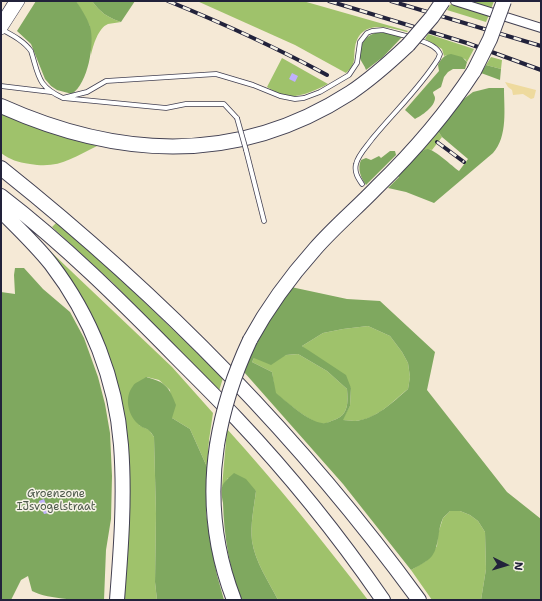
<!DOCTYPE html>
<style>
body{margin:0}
#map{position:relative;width:542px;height:601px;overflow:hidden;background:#f5e9d6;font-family:"Shantell Sans",sans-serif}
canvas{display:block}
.frame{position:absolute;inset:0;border:2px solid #22223b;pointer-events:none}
.north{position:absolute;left:486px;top:545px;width:40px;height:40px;-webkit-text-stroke:3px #f7f3e8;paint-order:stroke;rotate:95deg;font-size:11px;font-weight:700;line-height:16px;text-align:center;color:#22223b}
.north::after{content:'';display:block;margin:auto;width:14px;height:18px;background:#22223b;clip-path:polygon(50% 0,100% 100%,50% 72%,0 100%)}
</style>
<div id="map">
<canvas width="542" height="601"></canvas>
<div class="frame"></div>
<div class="north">N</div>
</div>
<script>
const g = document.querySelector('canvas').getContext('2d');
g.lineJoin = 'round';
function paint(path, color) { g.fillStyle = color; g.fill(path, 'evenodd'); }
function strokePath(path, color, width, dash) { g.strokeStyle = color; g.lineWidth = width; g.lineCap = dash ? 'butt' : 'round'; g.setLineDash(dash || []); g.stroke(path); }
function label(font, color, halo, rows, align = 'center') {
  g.font = font + ' "Shantell Sans",sans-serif'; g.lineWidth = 3; g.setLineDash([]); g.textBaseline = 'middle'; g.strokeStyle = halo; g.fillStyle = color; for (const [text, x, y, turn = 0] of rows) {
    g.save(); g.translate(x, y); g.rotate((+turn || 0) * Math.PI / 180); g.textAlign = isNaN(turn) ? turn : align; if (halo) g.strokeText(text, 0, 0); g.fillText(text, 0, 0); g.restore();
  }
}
paint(new Path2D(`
 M76,1H92C101,13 107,17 121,22C117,23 112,23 108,24C98,28 93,46 91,55L90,26Z
 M197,1H303L408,31L407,32C388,27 360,19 355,47C353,59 357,63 346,73L295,45Z
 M466,1H494L491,9Z
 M451,4L489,15L486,22L447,10Z
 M428,34L474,49L467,62L465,59L447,55L444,56L442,49L425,39Z
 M491,57L502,60L501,69L486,65Z
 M282,58L328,84C316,90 296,100 282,95C277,93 272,90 267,87Z
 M1,114L60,136L97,146C72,158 59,169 30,164C17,162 11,160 1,153Z
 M438,131L442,137L432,150L428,149L419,152Z
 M57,222L106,265L223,378L219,391L113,283L52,227Z
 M50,251L172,367L213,413L209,440L207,467L190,429L172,418L170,390L159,380L147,377L139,425L149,430L154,437L156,514L155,582L157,600H123L121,404L48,253Z
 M368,326L390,336L402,352L408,363L410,377L408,389C393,401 376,420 355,421C351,421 346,420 342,420L350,406L351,388L302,346L323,333L343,329Z
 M298,354L327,371L347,389C348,402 349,415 334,420C331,421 326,424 322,424C311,423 285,401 275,393L272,372L252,362L254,358Z
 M227,429C277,484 323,541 368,600H278C269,582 255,562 252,541C250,525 254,507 256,491L228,478L222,487Z
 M450,511H460L470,515L478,521L485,532L486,569L481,600H432L411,570L426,561L437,546L438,534L443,518Z`), '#9fc26b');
paint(new Path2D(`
 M36,1H76C81,8 87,18 90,26C95,44 88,83 72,94L57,90L51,86L45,79L31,44L17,31Z
 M92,1H135L121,22C107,17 101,13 92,1Z
 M383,32L402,37L383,57L366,70C365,66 361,62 360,58C358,43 368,32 383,32Z
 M451,54L462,57L467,62L465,69H453L448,72L444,77L441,87L433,92C433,94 435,96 435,98C435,107 421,116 415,119L405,110L439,71L438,65C441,59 444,55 451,54Z
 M486,65L501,69L500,80L481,73Z
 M489,88H504C504,109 508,136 493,153L434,203L406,192L388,188L399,177L397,175C403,169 420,148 428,149C435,150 452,166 459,171L468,159L442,137L438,131L461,101L473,92Z
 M390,151H395L396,155L366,185C361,178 357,169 361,160L366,158L371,160L379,156L381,158Z
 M15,268H24L43,289L70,312L84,338L98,377L105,404L110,433L112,476L111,519L106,550L104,600C84,600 49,600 32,591L28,576L21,580L11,600H1V292L15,294L14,275Z
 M291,287L347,299L380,301L435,352L427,390L507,492L541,519V600H481L486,569L485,532L478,521L470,515L460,511H450C448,513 445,516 443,518C437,530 440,545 432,556C427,562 418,566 411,570L343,484L244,372C257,340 271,315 291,287ZM368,326L390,336L402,352L408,363L410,377L408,389C393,402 376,419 355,421C351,421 347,420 343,420L350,406L351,388L346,375L302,346L323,333L343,329ZM298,354L327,371L347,389C348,402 349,415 334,420C331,421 326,424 322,423C309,422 286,401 276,393L272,372L252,362L254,358L271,365L286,355Z
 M146,377C166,382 169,387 176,405L172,418L190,429L207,467L206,512L210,541L217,575L224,600H157L155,582L156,514L154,437C147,425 145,431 137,423C128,414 124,397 133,386C135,382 143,380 146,377Z
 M234,473L246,479L256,491C254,507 250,525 252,541C255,562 269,582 278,600H242C229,570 224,535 223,503C222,498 221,491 222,487C224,481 230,477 234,473Z`), '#7fa85f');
paint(new Path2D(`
 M505,82L536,90L534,98L531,99L523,94L513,95L512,90L508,87Z`), '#eeda9e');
paint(new Path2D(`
 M292,73L298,76L295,82L289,79Z
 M44,499L49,513L44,514L39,503V501Z`), '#c0b0fc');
const lane = new Path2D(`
 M1,17L11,1
 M1,29C12,35 24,41 31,51C39,76 37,86 63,98L166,108L186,104H224L237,118
 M1,86L51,92
 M63,98L87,92L106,81L216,74L253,85L280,96L295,99L304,98L320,92L349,75L357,63L360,42L367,33L372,31L383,30L410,37
 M246,150L264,221
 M362,184C358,178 354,172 356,164C358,155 367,146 372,139C394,112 420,88 438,59L440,54C436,45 425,43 417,39`);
const street = new Path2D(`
 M455,1L541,28`);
const secondary = new Path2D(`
 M1,29L19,1`);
const highway = new Path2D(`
 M1,106C119,159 238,165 350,93C371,79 390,62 408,45
 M1,168C158,293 301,438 419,600
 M1,196C65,245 121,301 177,358C197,378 217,398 237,419C290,475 339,536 383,600
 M1,211C18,228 36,245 51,264C91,316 116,380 121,445C125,497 121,549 117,600
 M250,340C268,307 290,277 315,249C334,227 357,208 377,187C413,152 446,114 474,71
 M217,445C209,497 215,551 234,600`);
strokePath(lane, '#424052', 5.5);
strokePath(street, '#424052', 10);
strokePath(secondary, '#424052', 12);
strokePath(highway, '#424052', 16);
strokePath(lane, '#fff', 4);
strokePath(street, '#fff', 8);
strokePath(secondary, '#fff', 11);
strokePath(highway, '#fff', 14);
const rail = new Path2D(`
 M168,1C222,23 275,47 327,75
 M329,1L467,43L541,70
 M391,1L541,46
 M437,142L464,162`);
strokePath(rail, '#22223b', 4);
strokePath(rail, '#f7f3e8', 2.5, [8]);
const laneBridge = new Path2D(`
 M237,118L246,150`);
const highwayBridge = new Path2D(`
 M408,45L432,17L443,1
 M474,71L490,39L504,1
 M217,445C223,408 234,374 250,340`);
strokePath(laneBridge, '#424052', 5.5, []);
strokePath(highwayBridge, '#424052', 16, []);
strokePath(laneBridge, '#fff', 4);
strokePath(highwayBridge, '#fff', 14);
label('11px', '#4e5a4c', '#f7f3e8', [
 ["Groenzone",56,494],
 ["IJsvogelstraat",56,507]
]);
</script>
